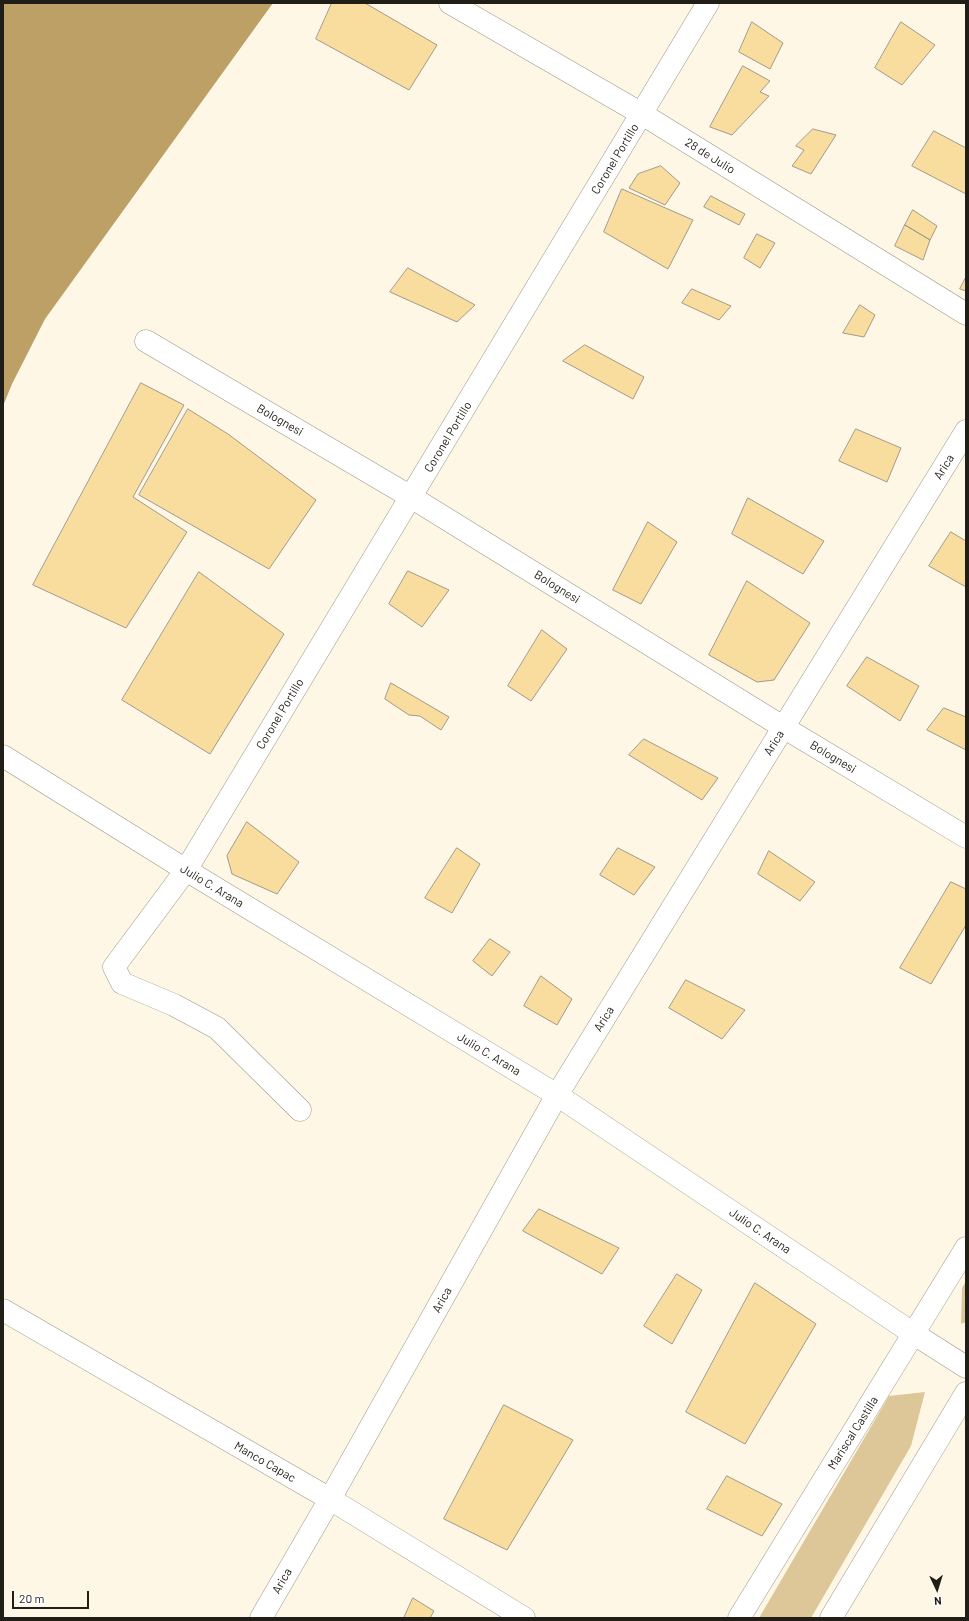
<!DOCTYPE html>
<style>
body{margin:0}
#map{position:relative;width:969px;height:1621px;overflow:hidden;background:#fff7e6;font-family:Barlow,sans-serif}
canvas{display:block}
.frame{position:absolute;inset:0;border:4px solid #211e18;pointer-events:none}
.north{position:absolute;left:917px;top:1569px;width:40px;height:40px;-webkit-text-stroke:3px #fff;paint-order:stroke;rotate:176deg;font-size:11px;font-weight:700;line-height:16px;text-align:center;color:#211e18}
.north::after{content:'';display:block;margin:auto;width:14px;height:18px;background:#211e18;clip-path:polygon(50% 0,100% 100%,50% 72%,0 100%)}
.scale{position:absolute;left:12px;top:1591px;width:77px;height:18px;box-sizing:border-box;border:2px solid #211e18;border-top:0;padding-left:5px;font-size:12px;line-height:14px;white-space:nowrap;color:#211e18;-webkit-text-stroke:3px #fff;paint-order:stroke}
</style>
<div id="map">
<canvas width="969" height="1621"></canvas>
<div class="frame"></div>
<div class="north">N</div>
<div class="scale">20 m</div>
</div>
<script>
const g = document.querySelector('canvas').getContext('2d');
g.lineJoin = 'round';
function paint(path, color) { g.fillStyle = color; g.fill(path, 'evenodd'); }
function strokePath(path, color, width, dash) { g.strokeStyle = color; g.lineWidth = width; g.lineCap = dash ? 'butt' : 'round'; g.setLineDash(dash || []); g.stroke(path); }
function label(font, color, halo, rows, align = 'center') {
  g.font = font + ' Barlow,sans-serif'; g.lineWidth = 3; g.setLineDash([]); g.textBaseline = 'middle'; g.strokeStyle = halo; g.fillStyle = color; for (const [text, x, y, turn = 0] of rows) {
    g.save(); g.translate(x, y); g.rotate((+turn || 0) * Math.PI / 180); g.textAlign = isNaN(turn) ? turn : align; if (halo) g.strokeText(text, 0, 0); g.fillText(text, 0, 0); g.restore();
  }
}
paint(new Path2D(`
 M966,1281V1322L961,1324L962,1288Z
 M925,1392L911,1446L811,1618H759L889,1396Z`), '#ddc799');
paint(new Path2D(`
 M3,3H273L45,319L12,384L3,406Z`), '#bca065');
const building = new Path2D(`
 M332,3H365L437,45L409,90L316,39Z
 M752,22L783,43L770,69L739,52Z
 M901,22L935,45L902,85L875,68Z
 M743,66L770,81L760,92L769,96L732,135L710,127Z
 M813,129L836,135L811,174L792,166L804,150L796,146Z
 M934,131L966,148V194L912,166Z
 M661,166L680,183L665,205L629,188L638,174Z
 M622,189L693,220L668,269L604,232Z
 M711,196L745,214L739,225L704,207Z
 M913,210L937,226L930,240L905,225Z
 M905,225L930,240L923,260L895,246Z
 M757,234L775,243L760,268L744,258Z
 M408,268L475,305L457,322L390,292Z
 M966,277V291L960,289Z
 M692,289L731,306L719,320L682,303Z
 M860,305L875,315L864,337L843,333Z
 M585,345L644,377L633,399L563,361Z
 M141,383L184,405L133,497L187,532L126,628L33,585Z
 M188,409L228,434L316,500L269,569L139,495Z
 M856,429L901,448L887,482L839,461Z
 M748,498L824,541L803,574L732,534Z
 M648,522L677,542L641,604L613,590Z
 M951,532L966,541V587L929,566Z
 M408,571L449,590L422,627L389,604Z
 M199,572L284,634L210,754L122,700Z
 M747,581L810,623L774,680L757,682L709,655Z
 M542,630L567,649L531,701L508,686Z
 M867,657L919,686L900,721L847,686Z
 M391,683L449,717L441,730L420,716L409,715L385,699Z
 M944,708L966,717V750L927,730Z
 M644,739L718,778L702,800L629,755Z
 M247,822L299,862L277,894L232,874L227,856Z
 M457,848L480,864L452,913L425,898Z
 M618,848L655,867L634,895L600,875Z
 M769,851L815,882L800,901L758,874Z
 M951,882L966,889V925L931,984L900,968Z
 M490,939L510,952L492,976L473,961Z
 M541,976L572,999L557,1025L524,1006Z
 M686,980L745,1010L722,1039L669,1008Z
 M539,1209L619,1248L602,1274L523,1231Z
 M677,1274L702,1290L672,1344L644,1326Z
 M755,1283L816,1324L745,1444L686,1412Z
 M504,1405L573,1440L507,1550L444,1519Z
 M727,1476L782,1504L762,1536L707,1509Z
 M413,1598L434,1611L430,1618H404Z`);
paint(building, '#f9dd9f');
strokePath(building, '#a19989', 1);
const minor = new Path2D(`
 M450,3L642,114L966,314
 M146,341L411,497L783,727L966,837
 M3,756L186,870L557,1095L914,1334L966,1367
 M300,1110L217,1028L174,1005L122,983L114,967L186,870L708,3
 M3,1310L330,1499L524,1618
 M261,1618L330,1499L557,1095L966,431`);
const major = new Path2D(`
 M739,1618L966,1248
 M831,1618L966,1393`);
strokePath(minor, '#9e9787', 23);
strokePath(major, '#9e9787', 23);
strokePath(minor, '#fff', 22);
strokePath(major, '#fff', 22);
label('12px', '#211e18', '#fff', [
 ["28 de Julio",710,156,32],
 ["Coronel Portillo",615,159,-59],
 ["Bolognesi",280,420,30],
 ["Coronel Portillo",448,437,-59],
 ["Arica",944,467,-58],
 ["Bolognesi",557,587,32],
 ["Coronel Portillo",280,714,-59],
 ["Arica",774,743,-58],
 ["Bolognesi",833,757,31],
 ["Julio C. Arana",212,886,31],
 ["Arica",604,1019,-58],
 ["Julio C. Arana",489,1054,31],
 ["Julio C. Arana",760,1231,34],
 ["Arica",442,1300,-61],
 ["Mariscal Castilla",853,1433,-58],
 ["Manco Capac",265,1462,30],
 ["Arica",282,1581,-60]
]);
</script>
